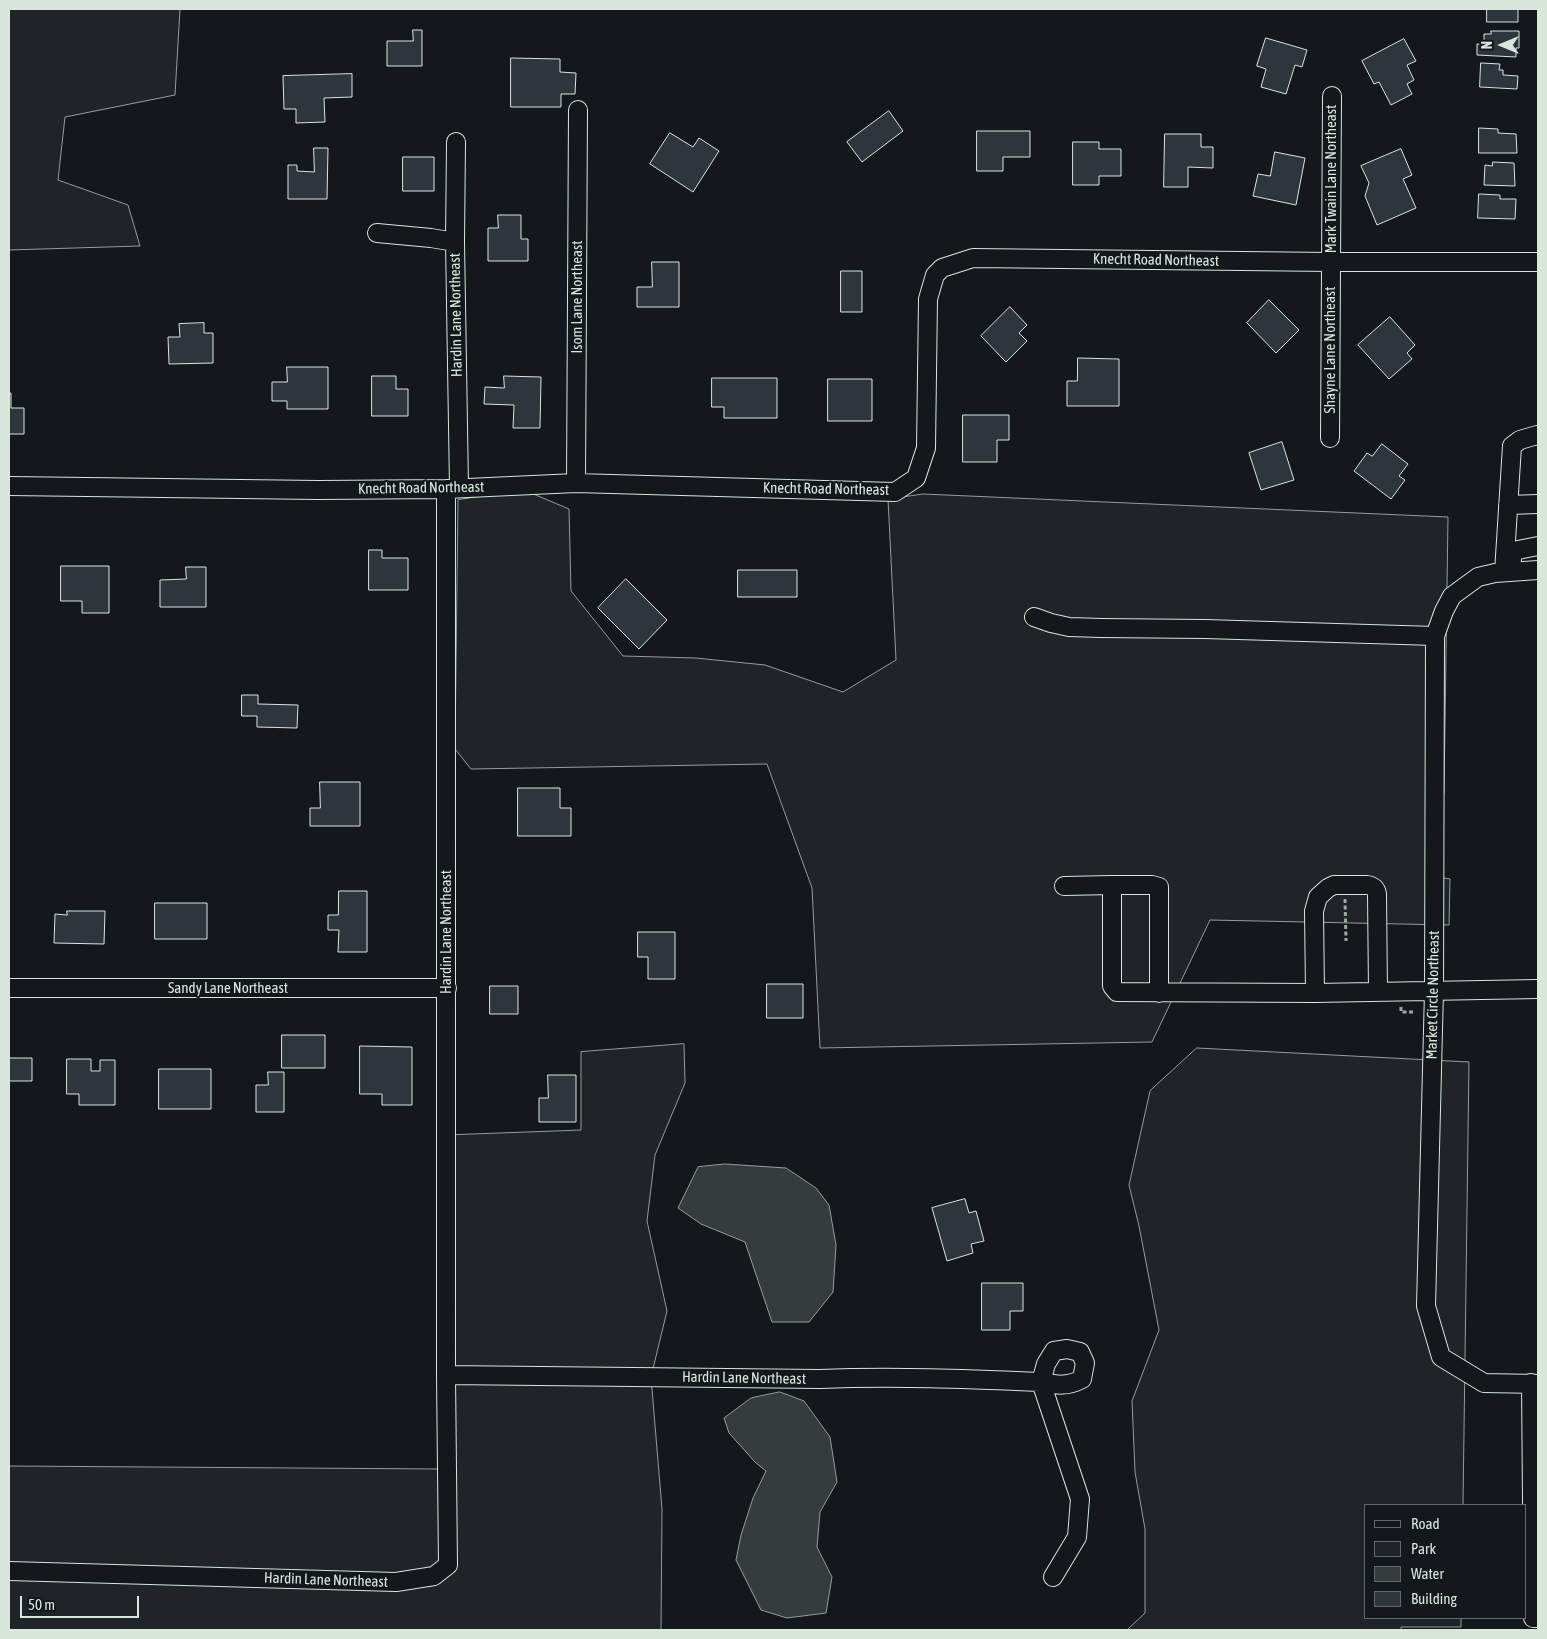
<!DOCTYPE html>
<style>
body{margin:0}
#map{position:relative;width:1547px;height:1639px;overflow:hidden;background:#14181c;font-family:"Asap Condensed",sans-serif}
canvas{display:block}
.frame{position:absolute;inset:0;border:10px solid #d8e6dc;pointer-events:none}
.legend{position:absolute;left:1364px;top:1504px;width:162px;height:115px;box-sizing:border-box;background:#14181c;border:1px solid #626a69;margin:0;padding:6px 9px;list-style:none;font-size:15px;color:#d8e6dc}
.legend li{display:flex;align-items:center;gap:10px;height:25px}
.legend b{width:25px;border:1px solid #626a69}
.north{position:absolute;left:1477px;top:20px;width:50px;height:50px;-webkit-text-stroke:4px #14181c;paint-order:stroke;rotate:270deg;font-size:14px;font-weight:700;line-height:20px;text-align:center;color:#d8e6dc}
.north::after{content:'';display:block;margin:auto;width:18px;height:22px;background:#d8e6dc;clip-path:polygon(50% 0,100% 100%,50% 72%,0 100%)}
.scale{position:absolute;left:20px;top:1596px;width:119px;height:22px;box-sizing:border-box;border:2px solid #d8e6dc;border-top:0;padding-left:6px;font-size:15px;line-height:18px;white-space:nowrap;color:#d8e6dc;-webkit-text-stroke:4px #14181c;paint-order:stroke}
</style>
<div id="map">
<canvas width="1547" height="1639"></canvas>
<div class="frame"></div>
<ul class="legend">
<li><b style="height:6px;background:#14181c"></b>Road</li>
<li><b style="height:14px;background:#202428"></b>Park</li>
<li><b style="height:14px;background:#363b3e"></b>Water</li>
<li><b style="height:14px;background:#2c363c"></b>Building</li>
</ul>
<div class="north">N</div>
<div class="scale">50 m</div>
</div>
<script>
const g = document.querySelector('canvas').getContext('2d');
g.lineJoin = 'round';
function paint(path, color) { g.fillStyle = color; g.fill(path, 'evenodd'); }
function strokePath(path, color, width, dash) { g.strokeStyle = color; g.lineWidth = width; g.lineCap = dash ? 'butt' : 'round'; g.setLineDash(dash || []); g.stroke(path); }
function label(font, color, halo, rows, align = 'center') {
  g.font = font + ' "Asap Condensed",sans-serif'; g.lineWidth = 4; g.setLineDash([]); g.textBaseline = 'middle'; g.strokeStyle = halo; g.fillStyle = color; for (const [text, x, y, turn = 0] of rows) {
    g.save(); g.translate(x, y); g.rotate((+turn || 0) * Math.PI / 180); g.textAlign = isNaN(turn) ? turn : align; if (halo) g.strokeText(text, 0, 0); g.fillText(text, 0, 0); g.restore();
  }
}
const green = new Path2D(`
 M9,9H180L175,95L65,117L58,180L128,205L140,246L9,250Z
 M524,490L569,509L571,591L623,656L696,658L765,665L843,692L896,660L888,499L923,494L1448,517L1444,792L1432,876L1450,879L1449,925L1210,920L1152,1042L820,1048L812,888L767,764L471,769L455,749L458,500Z
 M684,1044L685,1083L655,1155L647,1221L667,1311L651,1377L662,1509L661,1630H9V1466L441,1469L445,1135L581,1130V1052Z
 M1197,1048L1469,1062L1463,1505H1366V1618H1461V1627H1401V1630H1127L1145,1613V1529L1135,1472L1132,1401L1159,1330L1139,1226L1129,1185L1150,1091Z`);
paint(green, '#202428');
strokePath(green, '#939e99', 1);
const water = new Path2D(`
 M725,1164L786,1168L816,1188L829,1205L836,1245L833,1292L809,1322H772L745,1242L701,1224L678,1208L698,1167Z
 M780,1392L804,1401L830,1437L837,1482L820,1512L817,1547L832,1577L826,1613L787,1618L761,1610L736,1560L741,1535L753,1498L766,1471L755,1462L729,1433L724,1418L751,1398Z`);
paint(water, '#363b3e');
strokePath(water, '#939e99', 1);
const building = new Path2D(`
 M1487,9H1518V22H1487Z
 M413,30H422V66H387V41H413Z
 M1491,31H1519V48H1516V57L1477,55V44H1484V34H1491Z
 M1266,38L1307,50L1302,67L1295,65L1286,94L1261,87L1266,69L1257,66Z
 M1404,39L1416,61L1407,65L1414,80L1407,84L1412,94L1391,105L1379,82L1374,84L1362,61Z
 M511,58L560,59V72L576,73L575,94H561V107H511Z
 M1481,63L1500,64L1499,70H1503V75L1518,76L1517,89L1480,87Z
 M352,74V97L324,98L325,122L296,123V109H284L283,76Z
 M889,111L903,131L862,162L847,142Z
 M1479,128L1498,129V133L1516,134L1517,153H1479Z
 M977,131H1030V157H1003V171H977Z
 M670,133L693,147L699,138L719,151L693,192L650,164Z
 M1165,134H1201V147H1213V168L1188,167V187H1164Z
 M1073,142H1099V149H1121V176H1099V185H1073Z
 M314,148H328L327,199H288V165H297V171L314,172Z
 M1401,149L1412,175L1403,179L1416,208L1377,225L1365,196L1369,183L1361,166Z
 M1275,152L1305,158L1296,205L1253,196L1258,174L1270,176Z
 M403,157H434V191H403Z
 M1493,162L1514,163L1515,186L1484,185L1485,165L1492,166Z
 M1479,194L1500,195V199H1516L1515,219L1478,218Z
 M498,215H521V239H528V261H488V228H498Z
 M652,262H679V307H637V287H652Z
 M841,271H862V312H841Z
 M1269,300L1299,330L1276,353L1247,323Z
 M1010,307L1027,325L1019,333L1027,341L1006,362L981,336Z
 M1390,317L1415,345L1407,353L1412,359L1389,379L1358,345Z
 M204,323V333H213V363L169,364L168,337H180L179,324Z
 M1078,358L1119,359V406H1067V381H1077Z
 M287,367H328V409H287V401H272V382H287Z
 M372,376H396V389H408V416H372Z
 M504,376L541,377L540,428H513L514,405L484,404L485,387L504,388Z
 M712,378H777V418H724V407H712Z
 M828,379H872V421H828Z
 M9,393H11V408H24V434H9Z
 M963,415H1009V440H997V462H963Z
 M1282,442L1294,480L1261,490L1249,453Z
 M1382,444L1408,464L1399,476L1405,480L1391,499L1354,471L1367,453L1372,456Z
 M369,550H382V558H408V590H369Z
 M61,566H109V613H82V601H61Z
 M186,567H206V607H160V580L186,579Z
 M738,570H797V597H738Z
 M626,579L667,620L639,649L598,608Z
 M242,695H258V704L298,705L297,728L257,727V716H242Z
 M320,782H360V826H310V808H320Z
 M518,788H560V808H571V836H518Z
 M339,891H367V952H338L339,930H328V915H338Z
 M155,903H207V939H155Z
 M67,911H105L104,944L54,943L55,914L67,915Z
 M638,932H675V979H648V957H638Z
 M767,984H803V1018H767Z
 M490,986H518V1014H490Z
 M282,1035H325V1068H282Z
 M360,1046L412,1047V1105H382V1094H360Z
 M9,1058H32V1081H9Z
 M67,1059H91V1071H100V1060H115V1105H79V1094H67Z
 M159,1069H211V1109H159Z
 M268,1072H284V1112H256V1085H268Z
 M548,1075H576V1122H539V1098H548Z
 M965,1199L969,1213L976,1211L984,1241L971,1244L973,1253L947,1261L932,1208Z
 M982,1283H1023V1311H1010V1330H982Z`);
paint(building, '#2c363c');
strokePath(building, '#d8e6dc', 1);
const minor = new Path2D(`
 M456,142L455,242L459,487
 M377,233L431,238L455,242
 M1330,438L1332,96
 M576,483L578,110
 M9,486L318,490L446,489L576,483L895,492L916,478L926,448L928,299L935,275L942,268L973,258L1331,262H1538
 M1508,505L1538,504
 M1511,568L1513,551L1538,546
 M1538,570L1495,573L1478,577L1452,596L1444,611L1435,636L1434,991L1426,1306L1441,1357L1484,1383L1538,1384
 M1504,572L1512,446L1520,440L1537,435L1538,436
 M1034,617L1051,623L1069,627L1101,628L1205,629L1435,636
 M1112,885H1152L1159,887V993
 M1064,886L1112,885V986L1117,992L1315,993L1538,989
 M9,988H447
 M1315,993L1314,911L1318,897L1328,888L1334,885H1367C1373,886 1376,888 1377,894L1378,992
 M446,1375L820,1379C894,1376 967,1379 1041,1382C1057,1385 1067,1387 1082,1379L1085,1363L1080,1352L1067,1349L1054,1351L1046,1364L1041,1382L1080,1499L1077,1537L1053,1577
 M1531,1383L1533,1618H1538
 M9,1571L396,1582L434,1576L448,1565L446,1375V489`);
strokePath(minor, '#d8e6dc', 20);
strokePath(new Path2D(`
 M1345,899L1346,941
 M1401,1007V1012H1413`), '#9da8a2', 3, [4, 2.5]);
strokePath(minor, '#14181c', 18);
label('15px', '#d8e6dc', '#14181c', [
 ["Mark Twain Lane Northeast",1331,179,-90],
 ["Knecht Road Northeast",1156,260,1],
 ["Isom Lane Northeast",577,297,-90],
 ["Hardin Lane Northeast",456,315,-91],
 ["Shayne Lane Northeast",1330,350,-90],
 ["Knecht Road Northeast",421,488,-1],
 ["Knecht Road Northeast",826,489,1],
 ["Hardin Lane Northeast",446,932,-90],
 ["Sandy Lane Northeast",228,988],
 ["Market Circle Northeast",1433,995,-89],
 ["Hardin Lane Northeast",744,1378,1],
 ["Hardin Lane Northeast",326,1580,2]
]);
</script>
